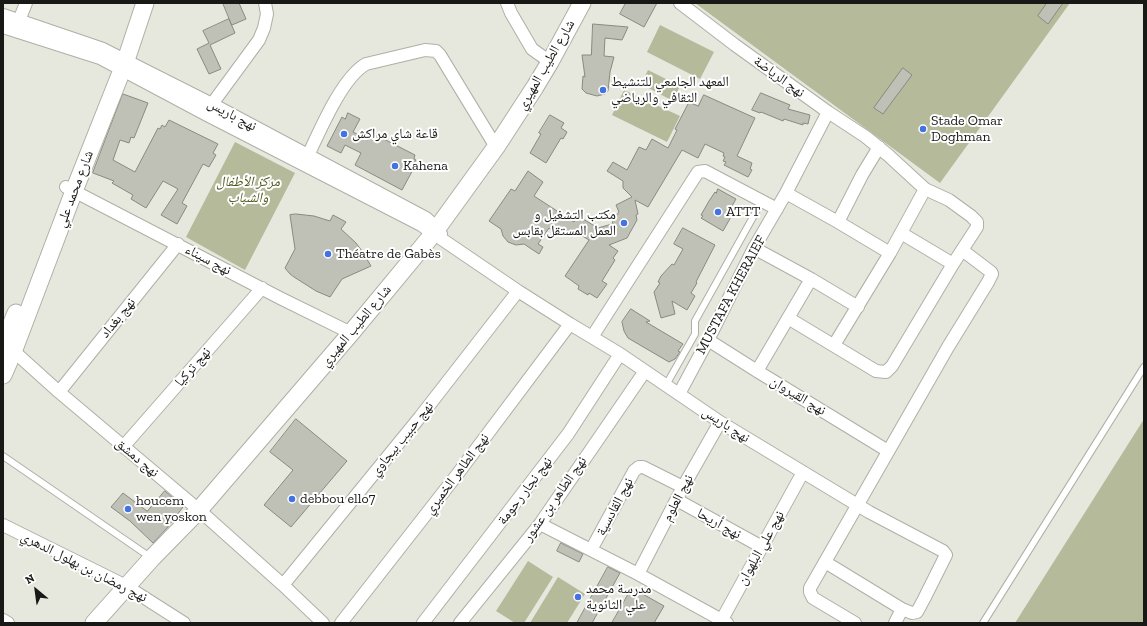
<!DOCTYPE html>
<meta charset="utf-8">
<style>
body{margin:0}
#map{position:relative;width:1147px;height:626px;overflow:hidden;background:#e6e8de;font-family:"Zilla Slab",serif}
canvas{display:block}
.frame{position:absolute;inset:0;border:4px solid #181916;pointer-events:none}
.north{position:absolute;left:16px;top:570px;width:40px;height:40px;-webkit-text-stroke:3px #fff;paint-order:stroke;rotate:331deg;font-size:11px;font-weight:700;line-height:16px;text-align:center;color:#181916}
.north::after{content:'';display:block;margin:auto;width:14px;height:18px;background:#181916;clip-path:polygon(50% 0,100% 100%,50% 72%,0 100%)}
</style>
<div id="map">
<canvas width="1147" height="626"></canvas>
<div class="frame"></div>
<div class="north">N</div>
</div>
<script>
const g = document.querySelector('canvas').getContext('2d');
g.lineJoin = 'round';
function paint(path, color) { g.fillStyle = color; g.fill(path, 'evenodd'); }
function strokePath(path, color, width, dash) { g.strokeStyle = color; g.lineWidth = width; g.lineCap = dash ? 'butt' : 'round'; g.setLineDash(dash || []); g.stroke(path); }
function label(font, color, halo, rows, align = 'center') {
  g.font = font + ' "Zilla Slab","Noto Naskh Arabic",serif'; g.lineWidth = 4; g.setLineDash([]); g.textBaseline = 'middle'; g.strokeStyle = halo; g.fillStyle = color; for (const [text, x, y, turn = 0] of rows) {
    g.save(); g.translate(x, y); g.rotate((+turn || 0) * Math.PI / 180); g.textAlign = isNaN(turn) ? turn : align; if (halo) g.strokeText(text, 0, 0); g.fillText(text, 0, 0); g.restore();
  }
}
paint(new Path2D(`
 M695,3H1070L940,183Z
 M660,25L714,52L700,79L647,52Z
 M648,70L680,86L673,101L641,84Z
 M624,90L680,116L667,142L612,115Z
 M235,142L295,173L245,270L186,237Z
 M1144,419V623H1015Z
 M528,561L553,577L524,623H515L496,611Z
 M558,577L585,594L567,623H530Z`), '#b5ba9a');
const building = new Path2D(`
 M223,3H239L246,19L232,25Z
 M626,3H657L644,27L620,14Z
 M1047,3H1063L1048,24L1038,16Z
 M229,19L235,33L210,45L221,69L209,74L197,49L209,43L203,31Z
 M593,24L628,27L622,40L605,38L604,56L614,57L610,72L608,91L605,94L597,96L586,93L582,89L583,76L585,77L582,55H591Z
 M903,68L912,75L883,114L874,108Z
 M761,93L790,105L788,109L810,115L808,124L803,123V125L784,119L783,121L761,112L760,113L752,110Z
 M123,94L148,103L134,138L131,137L129,143L120,140L113,160L135,172L158,128L160,129L162,125L165,127L169,120L218,144L213,153L216,155L209,167L203,164L182,203L187,206L177,224L161,215L178,189L163,181L146,208L131,199L133,195L112,183L114,181L93,173Z
 M704,95L755,118L737,156L752,163L750,169L752,170L748,177L724,165L726,162L723,161L725,157L723,156L724,153L705,144L698,158L682,150L648,207L635,200L638,214L636,215L637,220L627,238L609,245L618,251L613,258L615,260L602,281L607,284L597,298L589,293L588,295L578,289L579,286L565,276L589,240L576,232L573,236L558,227L555,232L549,228L538,244L543,247L539,254L524,244L516,245L508,242L503,236L501,229L489,221L511,189L515,191L528,171L543,182L534,196L574,222L578,216L598,228L612,224L614,218L619,212L616,205L632,197L623,188V181L607,171L613,162L627,170L639,147L646,150L652,139L668,148L677,130L675,129L689,102L698,106Z
 M348,113L360,119L353,132L368,140L372,133L415,155L414,159L416,160L414,163L416,164L402,190L355,165L361,153L345,145L341,153L327,146L342,117L345,119Z
 M550,115L564,123L561,128L567,132L563,139L561,138L546,163L530,153L541,134L539,133Z
 M718,189L736,199L732,206L736,208L723,231L701,218L703,216L701,215L709,201L715,192L716,193Z
 M296,214L314,216L330,221L333,215L346,222L341,229L356,243L362,251L371,266L342,279L330,297L316,291L294,277L290,274L285,268L295,249L290,215Z
 M683,228L715,245L696,282L697,283L691,293L695,296L687,310L672,301L675,314L661,318L654,292L660,283L658,282L661,276L672,264L674,265L683,249L674,244Z
 M631,309L650,321L646,322L683,344L678,351L680,352L675,359L669,362L628,338L624,331L622,322Z
 M296,419L347,461L291,527L264,505L293,470L270,452Z
 M165,491L183,507L167,528L153,543L130,521L111,507L123,493L147,511Z
 M561,543L583,554L579,562L557,551Z
 M608,567L620,573L592,623H577Z
 M632,588L664,606L654,623H612Z`);
paint(building, '#bfc1b7');
strokePath(building, '#888a81', 1);
const lane = new Path2D(`
 M666,385L695,334V321L762,201
 M3,456L150,557
 M983,623L1144,367`);
const street = new Path2D(`
 M507,3L511,13L532,49L550,62
 M680,3L735,45L828,112L866,137L888,155L925,189L949,200L971,216L977,222V227L953,264L892,366L886,372L876,371L788,318
 M3,15L103,49L212,104L426,218L437,228L441,234
 M3,27L100,58L207,115L421,225L518,291L570,324L620,354L720,422L869,512L943,551L946,555L924,599L917,612L912,613L902,609L825,562
 M16,28L26,3
 M209,110L212,104L259,40L264,28L267,14L265,3
 M305,162C318,135 341,78 366,64L425,50L436,51L440,55L496,147
 M66,187L280,298L351,333
 M786,193L838,222L890,253
 M838,222L862,175L879,147
 M901,233L953,264
 M754,248L811,279L858,307
 M592,337L698,172L705,171L777,209
 M708,340L757,371L888,451
 M834,345L890,253L925,189
 M8,346L59,392L199,510L283,585L323,623
 M757,371L811,279
 M59,392L178,244
 M679,394L708,340L754,248L786,193L828,112
 M123,447L262,288
 M677,500L762,547
 M540,524L638,574L727,623
 M3,525L126,586L184,623
 M591,550L634,471L639,467H643L683,487
 M638,574L683,487L720,422
 M283,585L420,417L518,291
 M3,620L8,623
 M341,623L456,476L570,324
 M423,623L568,434L620,354
 M460,623L540,524L645,371
 M720,623L803,472
 M855,623L813,598L810,592V588L948,347L988,282L992,274L991,272L962,250
 M895,623L902,609`);
const secondary = new Path2D(`
 M3,345L16,313
 M3,375L13,352L74,191L126,60L145,3
 M94,623L152,558L199,510L351,333L433,234L496,147L535,87L550,62L582,3`);
strokePath(lane, '#aeb0a6', 8);
strokePath(street, '#aeb0a6', 14);
strokePath(secondary, '#aeb0a6', 19);
strokePath(lane, '#fff', 6);
strokePath(street, '#fff', 12);
strokePath(secondary, '#fff', 17);
for (const [x, y, r, color] of [
 [603,90,4,"#4372e3"],
 [923,129,4,"#4372e3"],
 [344,134,4,"#4372e3"],
 [395,166,4,"#4372e3"],
 [718,212,4,"#4372e3"],
 [624,223,4,"#4372e3"],
 [328,254,4,"#4372e3"],
 [292,499,4,"#4372e3"],
 [128,509,4,"#4372e3"],
 [578,597,4,"#4372e3"]
]) { const dot = new Path2D(); dot.arc(x, y, r, 0, 2 * Math.PI); g.fillStyle = color; g.fill(dot); strokePath(dot, '#fff', 1.5); }
label('14px', '#181916', '#fff', [
 ["شارع الطيب المهيري",546,65,-60],
 ["نهج الرياضة",779,77,36],
 ["نهج باريس",232,115,28],
 ["شارع محمد علي",75,189,-69],
 ["نهج سيناء",208,260,28],
 ["MUSTAFA KHERAIEF",731,295,-62],
 ["نهج بغداد",118,318,-51],
 ["شارع الطيب المهيري",356,326,-50],
 ["نهج تركيا",193,367,-49],
 ["نهج القيروان",798,396,31],
 ["نهج باريس",726,425,33],
 ["نهج حبيب بيجاوي",402,439,-51],
 ["نهج دمشق",137,458,40],
 ["نهج الطاهر الخميري",457,474,-53],
 ["نهج نجار رحومة",525,491,-53],
 ["نهج العلوم",678,498,-62],
 ["نهج الطاهر بن عشور",555,499,-55],
 ["نهج القادسية",615,507,-62],
 ["نهج أريحا",719,524,29],
 ["نهج علي البلهوان",761,548,-61],
 ["نهج رمضان بن بهلول الدهري",84,567,27]
]);
label('14px', '#181916', '#fff', [
 ["المعهد الجامعي للتنشيط",611,82],
 ["الثقافي والرياضي",611,98],
 ["Stade Omar",931,121],
 ["Doghman",931,137],
 ["قاعة شاي مراكش",352,134],
 ["Kahena",403,166],
 ["ATTT",726,212],
 ["مكتب التشغيل و",616,215,"right"],
 ["العمل المستقل بقابس",616,231,"right"],
 ["Théatre de Gabès",336,254],
 ["debbou ello7",300,499],
 ["houcem",136,501],
 ["wen yoskon",136,517],
 ["مدرسة محمد",586,589],
 ["علي الثانوية",586,605]
], 'left');
label('italic 14px', '#50561c', '#fff', [
 ["مركز الأطفال",248,182],
 ["والشباب",248,198]
]);
</script>
